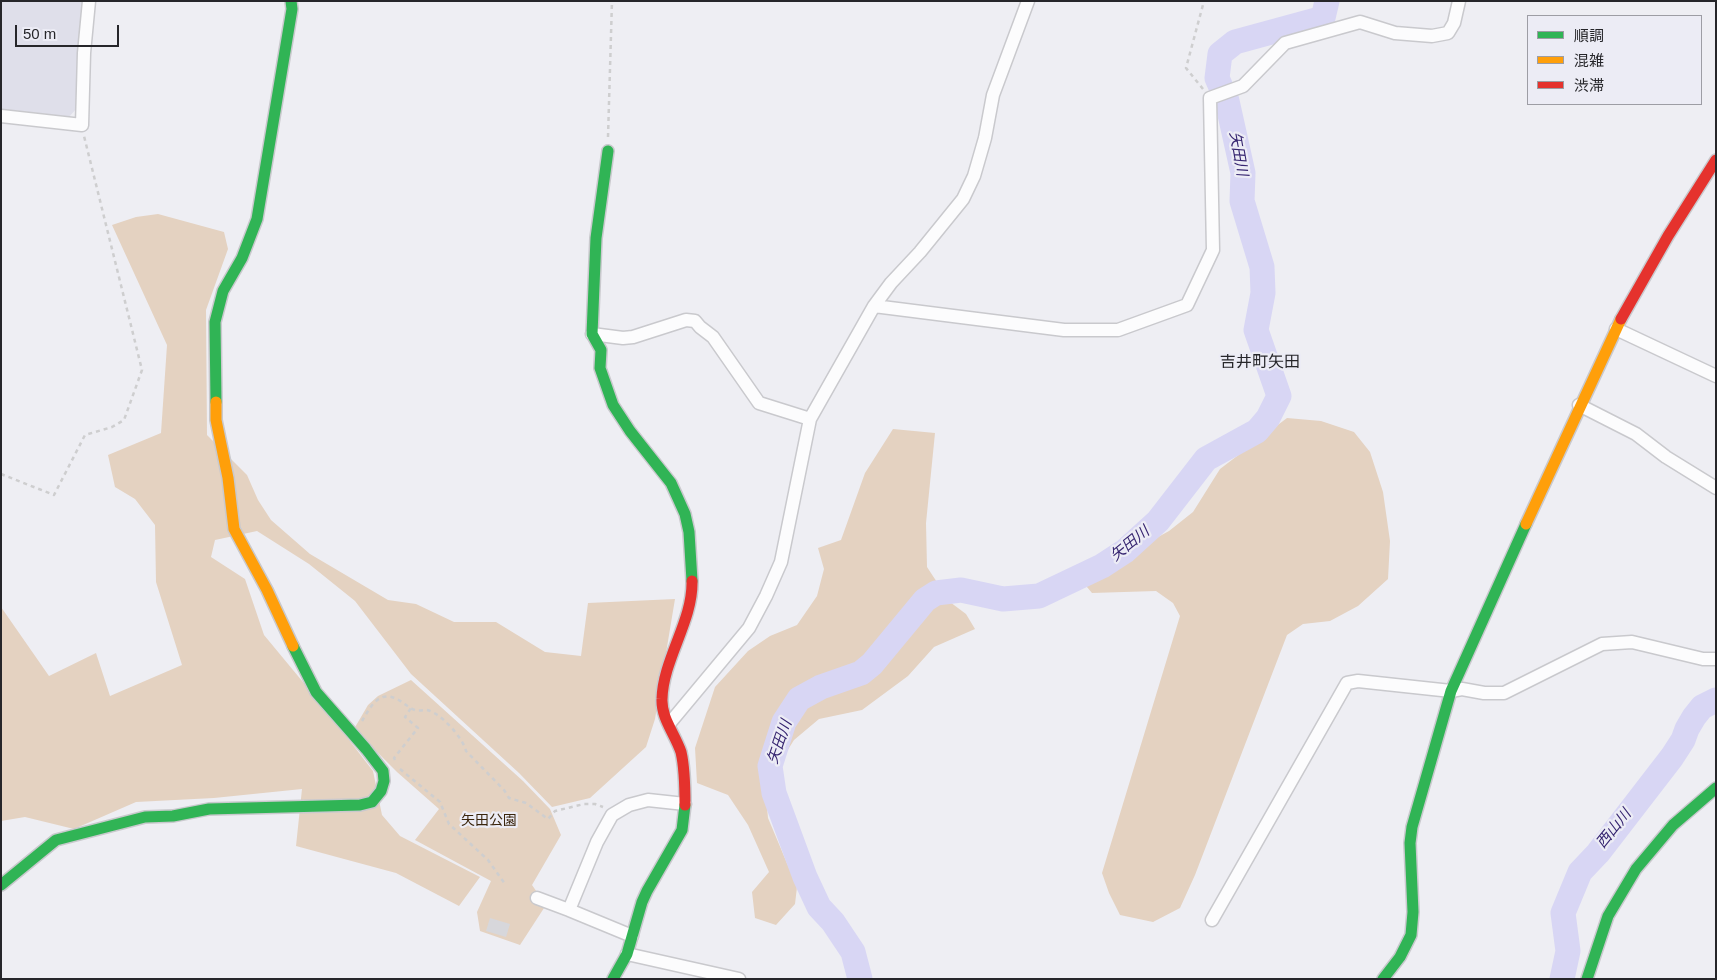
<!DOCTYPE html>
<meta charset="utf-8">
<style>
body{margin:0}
#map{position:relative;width:1717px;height:980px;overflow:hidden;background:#eeeef3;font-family:Arial,"Noto Sans JP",sans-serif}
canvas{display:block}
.frame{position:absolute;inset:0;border:2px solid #26262a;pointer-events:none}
.legend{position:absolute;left:1527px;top:15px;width:175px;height:90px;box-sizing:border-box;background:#ececf5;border:1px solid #9d9da4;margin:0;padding:6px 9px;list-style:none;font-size:15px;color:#26262a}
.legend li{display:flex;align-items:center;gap:10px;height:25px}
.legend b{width:25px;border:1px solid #9d9da4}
.scale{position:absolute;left:15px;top:25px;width:104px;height:22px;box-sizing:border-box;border:2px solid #26262a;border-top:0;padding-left:6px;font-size:15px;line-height:18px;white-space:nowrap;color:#26262a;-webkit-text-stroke:4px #ececf5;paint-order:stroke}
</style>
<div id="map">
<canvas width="1717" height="980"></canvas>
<div class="frame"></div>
<ul class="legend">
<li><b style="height:6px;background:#30b455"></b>順調</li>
<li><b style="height:6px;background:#ff9f0a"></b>混雑</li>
<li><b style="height:6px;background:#e5322d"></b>渋滞</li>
</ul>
<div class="scale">50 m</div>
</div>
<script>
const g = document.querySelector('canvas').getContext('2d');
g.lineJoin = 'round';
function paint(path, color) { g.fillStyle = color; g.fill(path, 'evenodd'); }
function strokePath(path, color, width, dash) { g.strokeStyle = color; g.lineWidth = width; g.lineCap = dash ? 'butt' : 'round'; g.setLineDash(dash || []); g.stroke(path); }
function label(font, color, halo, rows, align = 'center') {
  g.font = font + ' Arial,"Noto Sans JP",sans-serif'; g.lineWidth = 4.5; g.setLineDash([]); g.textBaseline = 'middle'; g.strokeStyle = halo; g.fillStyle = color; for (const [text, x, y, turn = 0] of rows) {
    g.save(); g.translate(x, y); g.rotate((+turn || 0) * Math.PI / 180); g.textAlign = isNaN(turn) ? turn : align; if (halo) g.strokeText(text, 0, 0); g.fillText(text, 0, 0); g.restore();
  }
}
paint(new Path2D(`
 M1,1H86L78,107L68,118L1,109Z`), '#dfdfea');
paint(new Path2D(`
 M158,214L224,232L228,249L206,310L207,435L247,475L258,500L271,520L310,554L388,600L416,604L454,622H496L545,652L581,656L588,603L675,599L655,719L646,747L590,798L552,807L519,773L411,674L355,601L309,564L257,531L215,540L211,557L245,579L264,635L322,705L373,771L382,815L400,836L480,877L459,906L396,873L296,846L302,789L214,798L136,802L74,829L25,817L1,821V607L49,676L96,653L110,696L182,665L156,582L155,525L135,499L115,487L108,455L161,433L167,345L112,225L136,217Z
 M1287,418L1321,421L1354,432L1370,452L1383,492L1390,541L1388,579L1358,606L1330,621L1303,624L1287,635L1195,875L1180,908L1153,922L1120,915L1109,893L1102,873L1180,616L1173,603L1156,591L1092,593L1082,581L1086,566L1105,552L1140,547L1169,531L1193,512L1220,469Z
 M893,429L935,433L926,523L927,567L950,602L966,614L975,629L934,647L908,676L862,710L819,719L794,740L765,786L768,818L797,887L795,904L776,925L755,918L752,892L769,872L748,825L728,795L697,783L695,748L715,687L748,651L770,636L797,625L817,596L824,569L818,548L841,540L865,473Z
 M411,680L523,781L550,809L561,835L532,885L546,905L520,945L480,931L477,912L491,881L415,840L439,809L397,772L354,729L368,705L378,696Z`), '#e4d2c1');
strokePath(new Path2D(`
 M860,979L853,952L833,922L819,907L805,877L774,793L770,766L784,722L799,699L821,687L861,673L872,664L925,600L936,593L961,590L1003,599L1039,596L1102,566L1125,551L1158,521L1206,459L1257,431L1268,418L1279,396L1256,330L1263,293L1262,267L1242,201L1243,173L1227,101L1217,78L1220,54L1235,42L1323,18L1327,1
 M1562,979L1568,951L1563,913L1580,872L1598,853L1672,757L1683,740L1687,729L1694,717L1702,707L1716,700`), '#d8d6f4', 25);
paint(new Path2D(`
 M490,918L510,924L506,937L486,931Z`), '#d7d7db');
const street = new Path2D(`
 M1,116L82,125L84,53L89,1
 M874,306L1064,330H1118L1187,305L1213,250L1210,98L1243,86L1285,43L1360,22L1395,33L1432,36L1448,33L1454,23L1459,1
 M1616,329L1716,376
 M592,334L623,338L633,337L686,320L695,321L700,327L713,337L759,403L810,419
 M1579,405L1636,434L1666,457L1716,488
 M669,724L749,628L766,596L781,562L810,419L874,306L891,283L920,252L963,199L974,176L985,138L993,95L1028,1
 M537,898L569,910L632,936
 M569,910L597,842L612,815L629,805L648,800L685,804
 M1212,920L1347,683L1358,681L1451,691L1462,689L1484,693H1504L1602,644L1632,642L1703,659H1716
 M627,954L739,979`);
const fast = new Path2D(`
 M608,151L596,238L592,334L601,350L600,368L613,405L630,431L671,483L685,514L689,532L692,581
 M216,402L215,322L223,291L242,258L257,219L292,9L291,1
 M1,885L56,840L145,817L173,816L209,809L360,805L372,802L381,791L384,781L383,771L366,749L316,692L293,646
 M613,979L627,954L642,902L647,891L682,830L685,805
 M1383,979L1400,957L1411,935L1413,912L1410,843L1412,827L1451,691L1526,524
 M1587,979L1608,916L1636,869L1673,825L1716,788`);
const slow = new Path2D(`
 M216,402V420L228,478L234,529L267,590L293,646
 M1526,524L1621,319`);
const jam = new Path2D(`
 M1621,319L1668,236L1716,160
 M685,805C685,791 684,765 681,752C675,734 661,718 662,699C663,659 693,621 692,581`);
strokePath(street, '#c9c9cd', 15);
strokePath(fast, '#c9c9cd', 14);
strokePath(slow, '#c9c9cd', 14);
strokePath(jam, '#c9c9cd', 14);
strokePath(new Path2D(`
 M1203,89L1186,68L1204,1
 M608,137L612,1
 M1,474L54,495L85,435L112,427L124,420L142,370L84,136
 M362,721C367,713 373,700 383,697C397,694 404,706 415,710C419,711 423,710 427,710C441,713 463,738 466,751L504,790L509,798L526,803L548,819L555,811L584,804H595L603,807
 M395,760L394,758L418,728L405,717L411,708
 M400,769L440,802L449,824L488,860L505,884`), '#cececf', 2.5, [4, 4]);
strokePath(street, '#fcfcfd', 12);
strokePath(fast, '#30b455', 11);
strokePath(slow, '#ff9f0a', 11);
strokePath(jam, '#e5322d', 11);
label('14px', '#3a250c', '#ececf5', [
 ["矢田公園",489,821]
]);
label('italic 15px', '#362570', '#ececf5', [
 ["矢田川",1238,154,80],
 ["矢田川",1130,544,-39],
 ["矢田川",780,742,-71],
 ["西山川",1614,829,-51]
]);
label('16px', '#26262a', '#ececf5', [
 ["吉井町矢田",1260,363]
]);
</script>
